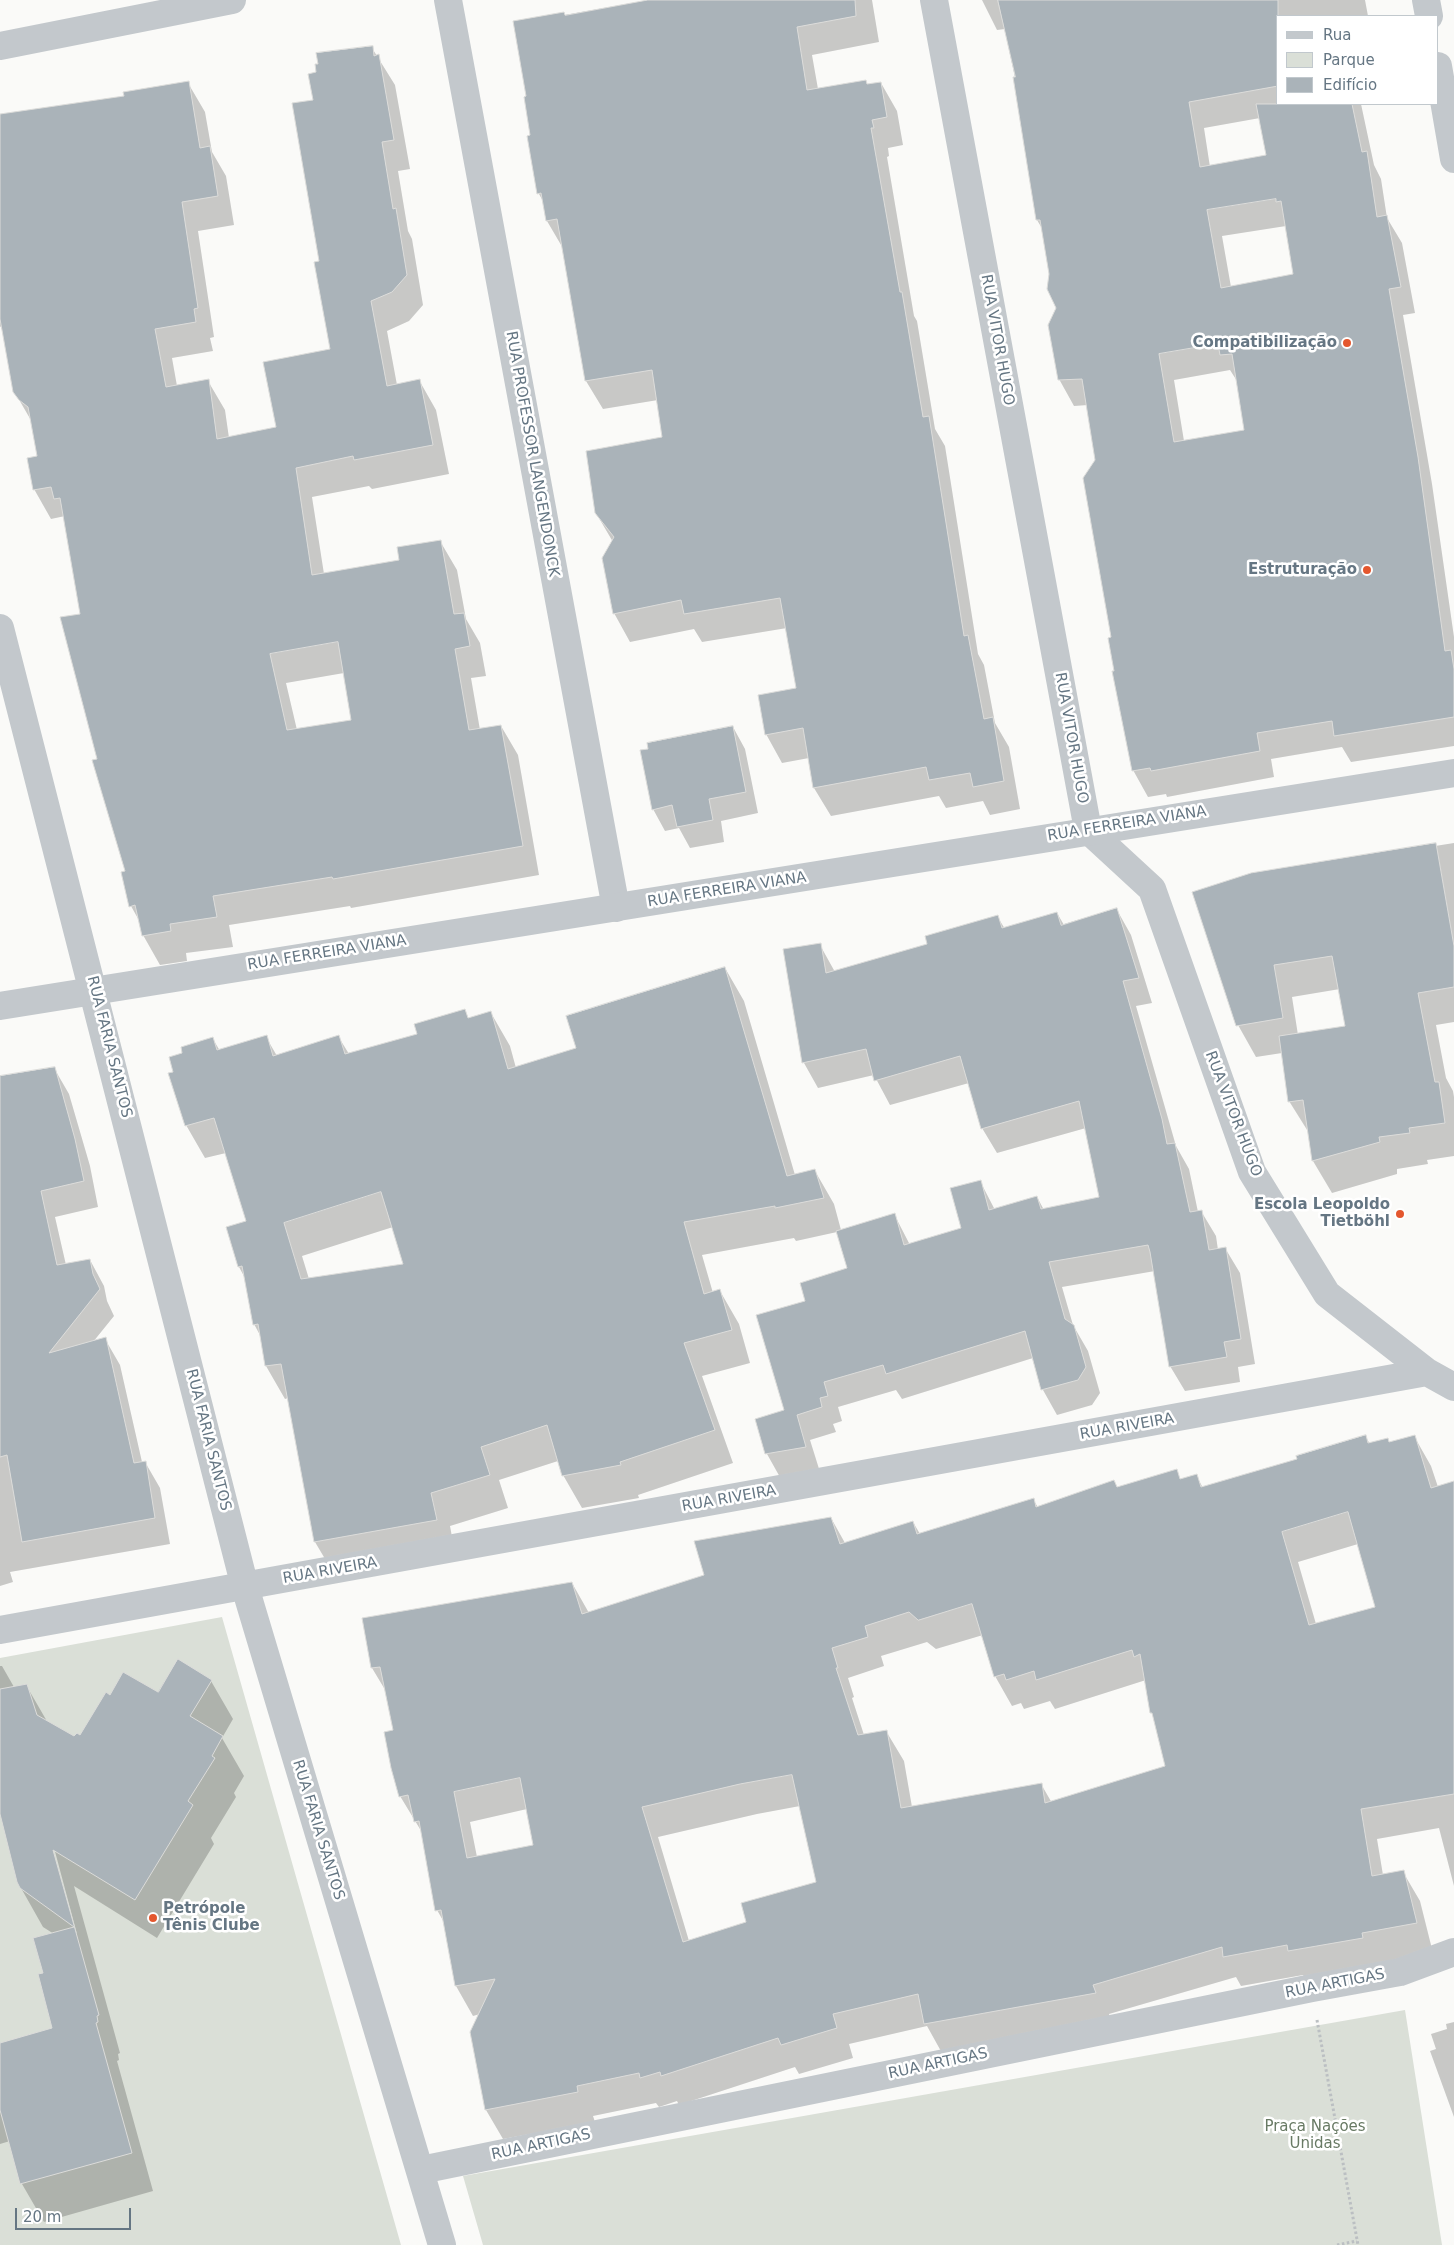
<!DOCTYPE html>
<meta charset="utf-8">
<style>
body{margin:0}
#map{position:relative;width:1454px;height:2245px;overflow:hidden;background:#fafaf8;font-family:"DejaVu Sans",sans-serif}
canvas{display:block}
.legend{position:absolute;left:1276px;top:15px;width:162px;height:90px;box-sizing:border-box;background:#fff;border:1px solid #c1c8cd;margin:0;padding:6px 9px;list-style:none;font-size:15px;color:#657683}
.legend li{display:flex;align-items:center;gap:10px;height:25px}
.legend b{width:25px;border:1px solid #c1c8cd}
.scale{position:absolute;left:15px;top:2208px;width:116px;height:22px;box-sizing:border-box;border:2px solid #657683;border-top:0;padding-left:6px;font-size:15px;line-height:18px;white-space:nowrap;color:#657683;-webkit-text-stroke:4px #fff;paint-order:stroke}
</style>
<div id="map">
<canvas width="1454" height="2245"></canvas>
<ul class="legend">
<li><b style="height:6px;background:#c3c8cc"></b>Rua</li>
<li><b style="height:14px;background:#dadfd7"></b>Parque</li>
<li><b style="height:14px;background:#aab3b9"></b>Edifício</li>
</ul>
<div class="scale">20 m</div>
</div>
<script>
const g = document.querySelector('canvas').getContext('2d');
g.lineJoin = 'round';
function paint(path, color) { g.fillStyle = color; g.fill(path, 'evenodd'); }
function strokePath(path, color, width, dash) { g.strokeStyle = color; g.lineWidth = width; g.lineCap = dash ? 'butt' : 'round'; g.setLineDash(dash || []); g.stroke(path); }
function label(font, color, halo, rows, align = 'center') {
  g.font = font + ' "DejaVu Sans",sans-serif'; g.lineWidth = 5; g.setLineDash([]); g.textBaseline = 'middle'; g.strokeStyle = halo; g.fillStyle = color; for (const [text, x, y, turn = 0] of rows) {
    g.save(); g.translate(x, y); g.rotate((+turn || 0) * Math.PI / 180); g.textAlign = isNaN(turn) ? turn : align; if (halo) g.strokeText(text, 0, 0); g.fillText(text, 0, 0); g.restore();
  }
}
paint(new Path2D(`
 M222,1617L401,2245H0V1658Z
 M1405,2010L1442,2245H483L463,2176Z`), '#dadfd7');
paint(new Path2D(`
 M652,0H872L879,42L812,55L818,89L881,83L897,111L903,145L888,148L889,156L887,157L914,316L917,321L935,429L945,446L978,654L984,665L995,723L1009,747L1020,809L990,815L983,801L946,808L939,796L831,816L814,788L809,758L782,763L766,734L798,689L787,628L702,642L694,629L630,642L614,613L613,542L596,513L664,439L658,400L603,409L586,381L564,250L547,221L544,203L539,194L529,137L532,136L527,97L565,16Z
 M982,0H1365L1368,16H1278V104H1361L1374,165L1381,179L1387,218L1402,243L1415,313L1403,315L1432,484L1454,637V746L1351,762L1342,747L1271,759L1274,777L1167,797L1166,794L1148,797L1133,770L1116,672L1097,460L1088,405L1074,406L1059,379L1057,307L1043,230L1037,220L1014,78H1016L1005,29L997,30ZM1260,118L1267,156L1210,167L1204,128ZM1286,226L1295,275L1231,287L1222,236ZM1230,370L1237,381L1245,431L1184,441L1174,380Z
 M372,48L395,85L410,169L398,171L408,231L412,239L423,305L409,321L387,331L397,385L419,380L436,410L449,474L372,489L369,486L312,497L324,574L401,561L440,541L457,570L466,619L480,643L486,676L471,678L480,730L501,726L518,755L539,875L351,908L350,906L229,925L233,947L186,953L187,961L160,965L143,935L141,924L131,906L122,873L126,872L98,760L82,615L65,516L51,519L34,489L39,457L32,422L14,391L4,332L0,326V115L125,97L188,83L205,112L212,152L226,176L234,225L198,231L214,337L210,338L213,351L172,358L177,386L208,381L225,410L229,438L278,428L331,350L320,262L314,101ZM344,673L352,721L297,730L286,683Z
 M733,727L745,749L758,813L721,821L724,842L690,848L679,828L665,831L653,809Z
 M1454,843V1022L1436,1025L1446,1078L1453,1091L1454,1097V1156L1427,1160L1428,1164L1397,1169V1174L1332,1193L1313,1161L1309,1133L1289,1101L1282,1053L1256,1057L1238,1025L1252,875ZM1340,989L1347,1027L1298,1035L1292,997Z
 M1117,910L1131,935L1152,1003L1136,1006L1176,1146L1189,1169L1198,1212L1201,1211L1216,1236L1218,1250L1225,1248L1240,1273L1255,1364L1238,1367L1240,1382L1185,1391L1170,1366L1155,1271L1062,1287L1073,1325L1088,1351L1100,1393L1092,1405L1057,1415L1043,1390L1033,1358L902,1399L896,1390L838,1407L842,1421L833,1424L836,1432L810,1440L820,1472L781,1479L767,1454L786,1411L807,1301L848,1269L837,1232L796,1241L794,1238L702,1255L713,1293L720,1291L739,1324L750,1363L702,1376L733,1463L638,1495L639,1498L582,1508L563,1475L558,1461L499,1480L508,1508L450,1526L455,1553L334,1574L315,1542L288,1398L285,1399L266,1366L261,1337L254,1324L245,1278L239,1267L227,1228L248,1222L226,1153L205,1158L186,1125L175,1073L184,1054L213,1039L220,1051L266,1037L277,1056L338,1036L349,1054L418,1035L465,1011L469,1019L491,1013L510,1046L516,1068L578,1049L725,968L744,1001L795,1175L815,1171L834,1204L841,1230L894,1214L910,1245L962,1228L980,1181L995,1210L1037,1197L1044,1210L1101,1198L1086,1128L997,1153L982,1128L969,1083L890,1105L874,1075L818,1088L804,1063L784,950L820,945L835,972L929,945L997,916L1005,929L1057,913L1064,925ZM393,1227L405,1265L309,1279L302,1256Z
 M54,1068L69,1094L90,1166L98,1207L55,1217L66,1265L90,1260L104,1286L107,1301L114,1316L93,1342L105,1339L120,1365L142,1462H145L160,1488L170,1544L10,1572L13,1582L0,1586V1077Z
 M1365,1436L1370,1444L1389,1443L1414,1436L1431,1466L1438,1487L1454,1483V1886L1439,1828L1377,1839L1383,1875L1403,1872L1420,1901L1433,1953L1306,1980L1303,1975L1241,1986L1236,1977L1109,2014L1112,2023L942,2053L927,2026L849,2044L853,2058L799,2074L795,2067L679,2105L677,2101L659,2107L656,2103L593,2116L595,2122L503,2139L486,2110L480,2014L473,2016L456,1986L445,1924L437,1910L423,1834L400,1796L395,1731L387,1693L372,1668L364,1619L572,1583L589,1613L706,1576L831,1518L845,1543L913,1522L920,1534L1033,1500L1038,1507L1118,1488L1176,1471L1181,1480L1196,1475L1203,1488L1298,1460ZM1358,1544L1376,1608L1316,1624L1298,1562ZM983,1635L995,1676L1012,1706L1021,1703L1024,1709L1050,1701L1055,1709L1146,1680L1151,1712L1155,1719L1167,1766L1052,1803L1041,1784L912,1807L904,1761L886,1731L864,1735L852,1698L854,1697L848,1678L884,1666L881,1656L927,1642L936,1649ZM800,1806L817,1883L747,1923L689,1941L658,1837L757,1814ZM527,1809L534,1846L477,1857L470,1822Z
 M0,1666H2L14,1687L26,1685L48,1723L75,1738L81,1737L110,1697L158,1694L211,1681L233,1719L222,1738L244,1776L234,1793L236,1797L211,1838L214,1844L157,1938L74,1886L120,2053L118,2054L119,2060L117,2061L153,2191L44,2222L22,2184L10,2141L0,2144V2045L54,2029L44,1974L54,1934L43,1927L21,1888L0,1809ZM51,1844H53L77,1934L74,1930Z
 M1454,2022V2117L1430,2051L1436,2049L1431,2034L1447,2029L1446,2024Z`), '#0003');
const building = new Path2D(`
 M648,0H855L856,16L797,27L807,90L866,80L867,84L881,82L887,117L872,120L874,128H871L900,292H902L923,417L929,416L964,636L968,635L984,719L993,717L1004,781L973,787L970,773L929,780L926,767L813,788L803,728L765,735L758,695L796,688L780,598L684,614L681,600L613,614L602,558L614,537L595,513L586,451L662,437L652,370L585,381L557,219L546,221L541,193L537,194L527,136L530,135L524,97L526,96L513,21L564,12L565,15Z
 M998,0H1278V86L1189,102L1200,167L1266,155L1256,104H1352L1362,152L1367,151L1377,217L1387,215L1401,287L1389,289L1418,457L1445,651L1451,650L1454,669V717L1334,736L1332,721L1257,733L1260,751L1151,771L1150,768L1132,771L1112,671H1114L1108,638L1111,637L1083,478L1095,460L1082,379L1058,380L1048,325L1056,308L1047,289L1049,274L1040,220H1036L1013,77H1015ZM1276,199V202L1281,201L1293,274L1221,288L1207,210ZM1218,344L1220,355L1232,354L1244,430L1174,442L1159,354Z
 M373,46L374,56L379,54L394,140L382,142L393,209L396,208L407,275L392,292L371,301L387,386L420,379L433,445L354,460L353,456L296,468L312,575L399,560L397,547L441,540L454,614L464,613L470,646L455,649L469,730L501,725L523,846L333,879L332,877L213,896L217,917L170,924L171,931L142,936L135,905L129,907L121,872L125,871L92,760L97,759L60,617L80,614L60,498L54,499L51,487L33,490L27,458L37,456L28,407L19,400L13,392L0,319V114L124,96L123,92L189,81L200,148L210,146L218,196L182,202L198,308L194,309L196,322L155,329L166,387L209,379L217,439L276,427L263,362L330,349L314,262L319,261L292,103L313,100L308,74L316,72L315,64H318L316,53ZM338,642L351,720L287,730L270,654Z
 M733,726L746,792L709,799L713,820L677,827L672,805L652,810L640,750L648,749L647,743Z
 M1436,843L1454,946V987L1418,993L1435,1082H1439L1445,1123L1409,1128L1410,1133L1379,1137L1380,1142L1312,1161L1303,1100L1288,1102L1279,1036L1345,1026L1332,956L1274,965L1283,1018L1236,1026L1192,892L1251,873Z
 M1117,908L1139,978L1123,981L1162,1119L1167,1144L1175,1143L1190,1212L1202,1210L1209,1250L1226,1247L1241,1339L1224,1342L1227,1357L1169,1367L1150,1252L1148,1245L1049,1262L1065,1319L1074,1325L1086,1367L1078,1380L1041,1390L1025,1331L886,1374L883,1365L824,1382L828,1396L820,1398L822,1407L797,1415L806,1447L765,1454L755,1419L784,1410L756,1315L805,1301L800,1283L847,1268L836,1231L895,1213L904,1245L961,1228L950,1188L981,1180L989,1210L1037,1196L1041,1209L1099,1197L1079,1101L981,1129L960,1056L874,1081L866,1049L802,1063L783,949L821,943L826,973L927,944L925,936L998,915L1002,928L1057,912L1061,925Z
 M725,967L787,1176L815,1169L824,1198L775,1208V1206L684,1222L704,1294L720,1289L732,1330L684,1343L715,1430L620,1462L621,1465L562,1476L547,1425L481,1447L490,1475L431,1493L437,1520L314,1542L281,1364L265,1366L258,1324L253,1325L242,1266L238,1267L226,1227L246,1221L214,1118L185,1126L168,1073L173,1072L169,1057L182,1053L181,1047L213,1037L217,1050L267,1035L273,1056L339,1035L345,1054L417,1034L414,1024L465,1009L468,1018L491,1011L508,1069L576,1048L566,1016ZM381,1192L403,1264L301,1279L284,1223Z
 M55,1067L75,1139L84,1181L41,1191L57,1265L90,1259L93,1274L100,1289L49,1353L106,1337L134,1463L146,1461L155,1518L22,1542L7,1455L0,1457V1076Z
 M1366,1435L1368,1443L1388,1438L1389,1442L1415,1435L1431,1488L1454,1481V1794L1361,1809L1372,1876L1404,1870L1417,1923L1362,1933L1363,1938L1288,1951L1287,1945L1223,1957L1222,1947L1093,1985L1096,1993L924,2024L918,1994L833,2014L837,2028L781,2045L778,2038L661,2076L660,2072L640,2078L639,2073L577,2086L578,2092L485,2110L470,2032L495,1979L455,1986L441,1910L435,1911L419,1821L414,1822L408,1795L399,1797L391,1768L384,1732L393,1730L380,1667L371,1668L362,1618L572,1582L582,1614L704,1575L694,1541L831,1517L840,1544L913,1521L917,1534L1034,1498L1036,1507L1114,1480L1117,1487L1177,1469L1180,1479L1197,1474L1201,1487L1297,1459L1296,1456ZM1348,1512L1375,1607L1309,1625L1282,1532ZM972,1604L994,1677L1004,1674L1006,1680L1034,1671L1036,1680L1132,1650L1134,1657L1140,1654L1150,1713H1152L1165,1766L1045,1803L1042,1783L901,1808L887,1730L858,1735L836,1668H838L832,1648L868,1637L865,1626L909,1612L918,1620ZM792,1775L816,1882L741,1903L746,1922L683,1942L642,1807L740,1784ZM520,1778L533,1845L467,1858L454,1792Z
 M178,1659L212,1680L190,1716L223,1736L212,1756L215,1758L188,1801L193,1805L135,1900L53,1850L99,2015L97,2016L98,2022L96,2023L132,2153L20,2184L0,2110V2043L52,2028L38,1974L43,1973L33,1938L74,1927L20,1888L17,1882L0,1814V1689L27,1684L37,1715L74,1736L77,1733L80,1735L106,1692L110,1695L123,1672L158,1692Z`);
paint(building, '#aab3b9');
strokePath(building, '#dcdcda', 1);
strokePath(new Path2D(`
 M1317,2020L1358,2245
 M1337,2245L1357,2241`), '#bbbfc2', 3, [2.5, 2.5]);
strokePath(new Path2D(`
 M448,0L616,908
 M934,0L1088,830L1152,889L1252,1172L1327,1294L1427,1372L1454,1387
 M0,628L245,1587L442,2245
 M0,1630L1427,1372
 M421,2170L1312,1988L1400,1972L1454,1952`), '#c3c8cc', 28);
strokePath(new Path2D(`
 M1426,0L1429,16
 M0,46L232,0
 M1438,66L1454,159
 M0,1006L1454,773`), '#c3c8cc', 28);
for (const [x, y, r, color] of [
 [1347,343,5,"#e4572e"],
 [1367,570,5,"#e4572e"],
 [1400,1214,5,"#e4572e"],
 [153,1918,5,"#e4572e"]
]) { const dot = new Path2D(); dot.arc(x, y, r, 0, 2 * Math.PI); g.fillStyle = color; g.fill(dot); strokePath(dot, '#fff', 2); }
label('15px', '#657683', '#fff', [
 ["RUA VITOR HUGO",997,340,80],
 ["RUA PROFESSOR LANGENDONCK",532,454,80],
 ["RUA VITOR HUGO",1071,738,80],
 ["RUA FERREIRA VIANA",1127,824,-9],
 ["RUA FERREIRA VIANA",727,890,-9],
 ["RUA FERREIRA VIANA",327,953,-9],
 ["RUA FARIA SANTOS",109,1047,76],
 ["RUA VITOR HUGO",1233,1114,69],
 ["RUA RIVEIRA",1127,1427,-10],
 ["RUA FARIA SANTOS",208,1440,76],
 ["RUA RIVEIRA",729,1499,-10],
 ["RUA RIVEIRA",330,1571,-10],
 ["RUA FARIA SANTOS",318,1830,73],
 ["RUA ARTIGAS",1335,1984,-11],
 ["RUA ARTIGAS",938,2064,-12],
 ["RUA ARTIGAS",541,2145,-12]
]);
label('bold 15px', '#657683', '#fff', [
 ["Compatibilização",1337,343],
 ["Estruturação",1357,570],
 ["Escola Leopoldo",1390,1205],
 ["Tietböhl",1390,1222],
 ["Petrópole",163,1909,"left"],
 ["Tênis Clube",163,1926,"left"]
], 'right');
label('15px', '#687a64', '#fff', [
 ["Praça Nações",1315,2127],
 ["Unidas",1315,2144]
]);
</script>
